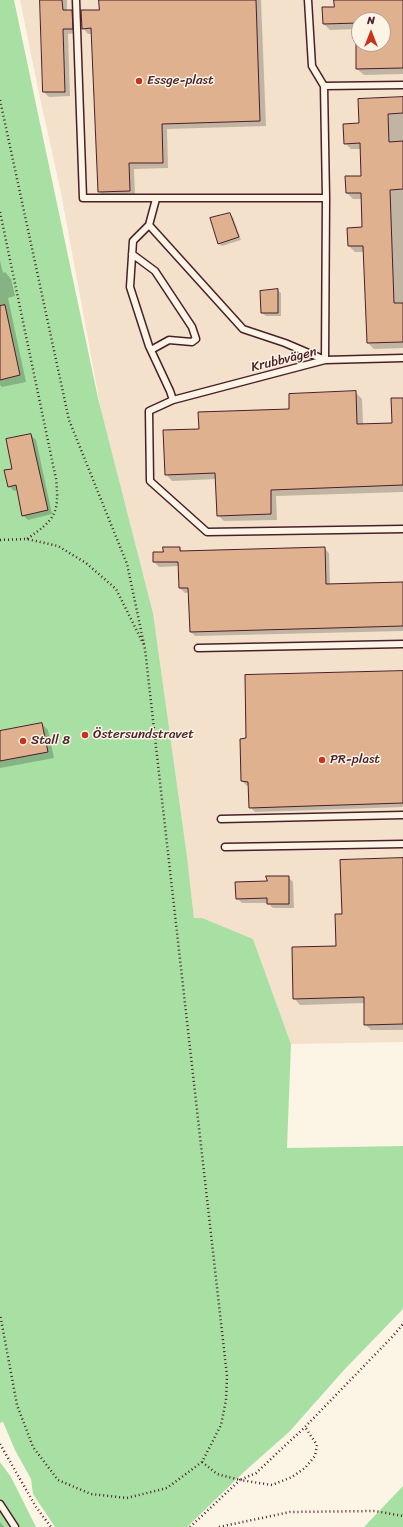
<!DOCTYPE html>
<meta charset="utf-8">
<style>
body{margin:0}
#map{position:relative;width:403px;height:1527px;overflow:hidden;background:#fcf5e5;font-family:Sriracha,sans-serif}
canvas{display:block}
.north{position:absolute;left:351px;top:12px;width:40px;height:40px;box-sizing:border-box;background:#fcf5e5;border:1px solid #b59f9b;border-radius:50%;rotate:0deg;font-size:11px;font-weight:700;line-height:16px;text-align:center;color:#4a1f2b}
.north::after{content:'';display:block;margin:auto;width:14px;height:18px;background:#c8321e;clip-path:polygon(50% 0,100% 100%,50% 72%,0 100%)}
</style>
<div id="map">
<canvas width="403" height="1527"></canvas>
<div class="north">N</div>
</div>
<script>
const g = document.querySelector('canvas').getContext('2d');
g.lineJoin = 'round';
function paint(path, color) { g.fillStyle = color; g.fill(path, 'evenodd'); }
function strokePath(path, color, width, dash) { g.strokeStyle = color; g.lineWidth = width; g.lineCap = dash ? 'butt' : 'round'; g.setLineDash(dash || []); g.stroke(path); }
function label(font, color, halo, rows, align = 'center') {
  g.font = font + ' Sriracha,sans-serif'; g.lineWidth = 3; g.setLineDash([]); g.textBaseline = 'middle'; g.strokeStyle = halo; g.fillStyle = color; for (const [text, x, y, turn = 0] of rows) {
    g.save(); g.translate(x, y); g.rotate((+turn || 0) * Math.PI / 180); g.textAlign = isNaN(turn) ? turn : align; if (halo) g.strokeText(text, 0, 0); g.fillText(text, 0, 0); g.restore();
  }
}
paint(new Path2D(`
 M20,0H403V1042L291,1044L253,939L194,918L187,856L153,613L101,410L61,193L37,84ZM359,20H383V44H359Z`), '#f3e1cb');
paint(new Path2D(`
 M0,0H14L98,398L153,613L187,856L194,918H202L253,939L291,1044L287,1148L403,1146V1309L344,1370L289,1432L245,1471L187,1527H55L33,1494L31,1479L15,1450L3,1422L0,1423Z
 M0,1462L11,1477L36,1527H0Z
 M403,1486V1527H364Z`), '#a8e0a4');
paint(new Path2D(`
 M41,0H67V12H71L76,16L77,33L68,34L70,96L49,97L44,92Z
 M100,0H261L266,126L167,129L168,168L134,169L135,196L105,197L99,191L93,34H88L83,28L100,12Z
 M335,0H403V74L364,75L357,69L356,29L330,30L324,24L335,8ZM359,20H383V44H359Z
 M403,97V348L374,349L368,343L365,252H355L349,246L364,228L363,199H353L347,193L346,177H362L361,149H351L345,143L360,124Z
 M230,214L233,217L241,240L222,246L218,243Z
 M0,261L3,273L5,272L11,279L15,296L8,298L26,382L2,387L0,385Z
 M277,290L281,293V316H266L262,313Z
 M355,392L362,399L363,425L393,424L403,400V492L276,496L277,520L224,521L218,515L216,479L172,481L166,474L200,430L290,410Z
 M31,435L36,440L52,514L28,520L23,515L18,490L14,491L9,486L13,469Z
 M179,548L184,552L324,548L329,553L330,585L403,583V631L195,636L191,632L190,592L185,593L180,588L179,566L159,567L154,562L164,553Z
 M403,672V807L255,812L250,807L249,786H247L242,781Z
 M42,724L48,730L54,758L0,768V732Z
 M403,859V1030H371L365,1024V1003L300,1005L294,998L337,947L343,915Z
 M288,877L293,882L294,908H273L268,903H242L237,898L268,882Z
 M0,1522L4,1527H0Z`), '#0003');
const building = new Path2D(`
 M40,0H62L63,10H72L73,29H63L65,92H43Z
 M99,0H256L260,121L162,124L163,163H129L130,191L98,192L91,28L82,29L81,10H99Z
 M334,0H403V68L356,69V44H383V20H359V23L323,24L322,7H334Z
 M403,97V113L388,114L389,142L403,141V189L390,190L394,303H403V342L367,343L363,246H348L347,228L362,227L361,193H346L345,176H361L360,143L344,144L343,124L359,123L358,99Z
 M230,213L239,237L218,244L210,218Z
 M278,289V313H261L260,291Z
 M5,305L20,375L0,380V306Z
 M356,391L357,424L392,423L391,398H403V485L271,490V514L217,516L215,473L165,475L163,430L199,429L198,412L289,409V394Z
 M31,434L48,510L22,516L16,485L8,487L4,470L12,469L6,439Z
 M163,547H180V551L325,547L326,584L403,582V626L190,632L188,588H179L178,562H153V552H163Z
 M403,671V803L249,808L248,782L241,781L240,739L246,738L245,675Z
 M42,723L48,752L0,761V731Z
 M403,858V1024L364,1025V997L293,999L292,947L336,946L335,914H342L340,860Z
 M266,876H289V904H267V898L236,899L235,882L267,881Z`);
paint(building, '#dfb18f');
strokePath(building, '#4a1f2b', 1);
const service = new Path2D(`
 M76,0L83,198H326
 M308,0L312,66L324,86
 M156,199L149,225L133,241L130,287L149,346L170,391L173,400
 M149,225L243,329L285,343L325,360L326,198L324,86L403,85
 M132,254L155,271L192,327L196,339L192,342L169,340L151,350
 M403,358L325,360L173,400L149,411L150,481L207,532L403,529
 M198,648L403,644
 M221,819L403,815
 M225,847L403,844
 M0,1504L15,1527`);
strokePath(service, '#4a1f2b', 9);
strokePath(new Path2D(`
 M0,100L69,420L127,564L145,649L227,1376L226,1400L221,1425L202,1462L167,1488L127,1498L91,1494L58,1480L33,1447L17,1405L0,1314
 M0,212L56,479C60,514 54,520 27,539
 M0,540L27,539L58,546L86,563L116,589L144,645
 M0,1444L36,1507L51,1527
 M202,1462L217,1474L240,1480L256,1473L305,1427L393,1336L403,1324
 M190,1527L240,1480L272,1485L292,1477L305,1468L315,1456L317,1445L305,1427
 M219,1527L290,1512L375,1511L403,1516`), '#4a1f2b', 2.5, [1, 3]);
strokePath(service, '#fcf5e5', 6);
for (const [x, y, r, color] of [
 [139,81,4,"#c8321e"],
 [85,735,4,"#c8321e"],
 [23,741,4,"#c8321e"],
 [322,760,4,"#c8321e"]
]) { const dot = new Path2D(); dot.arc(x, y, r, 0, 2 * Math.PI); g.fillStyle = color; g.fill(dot); strokePath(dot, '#fcf5e5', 1.5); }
label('13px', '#4a1f2b', '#fcf5e5', [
 ["Essge-plast",147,81],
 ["Östersundstravet",93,735],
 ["Stall 8",31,741],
 ["PR-plast",330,760]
], 'left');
label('13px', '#4a1f2b', '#fcf5e5', [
 ["Krubbvägen",284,360,-14]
]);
</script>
